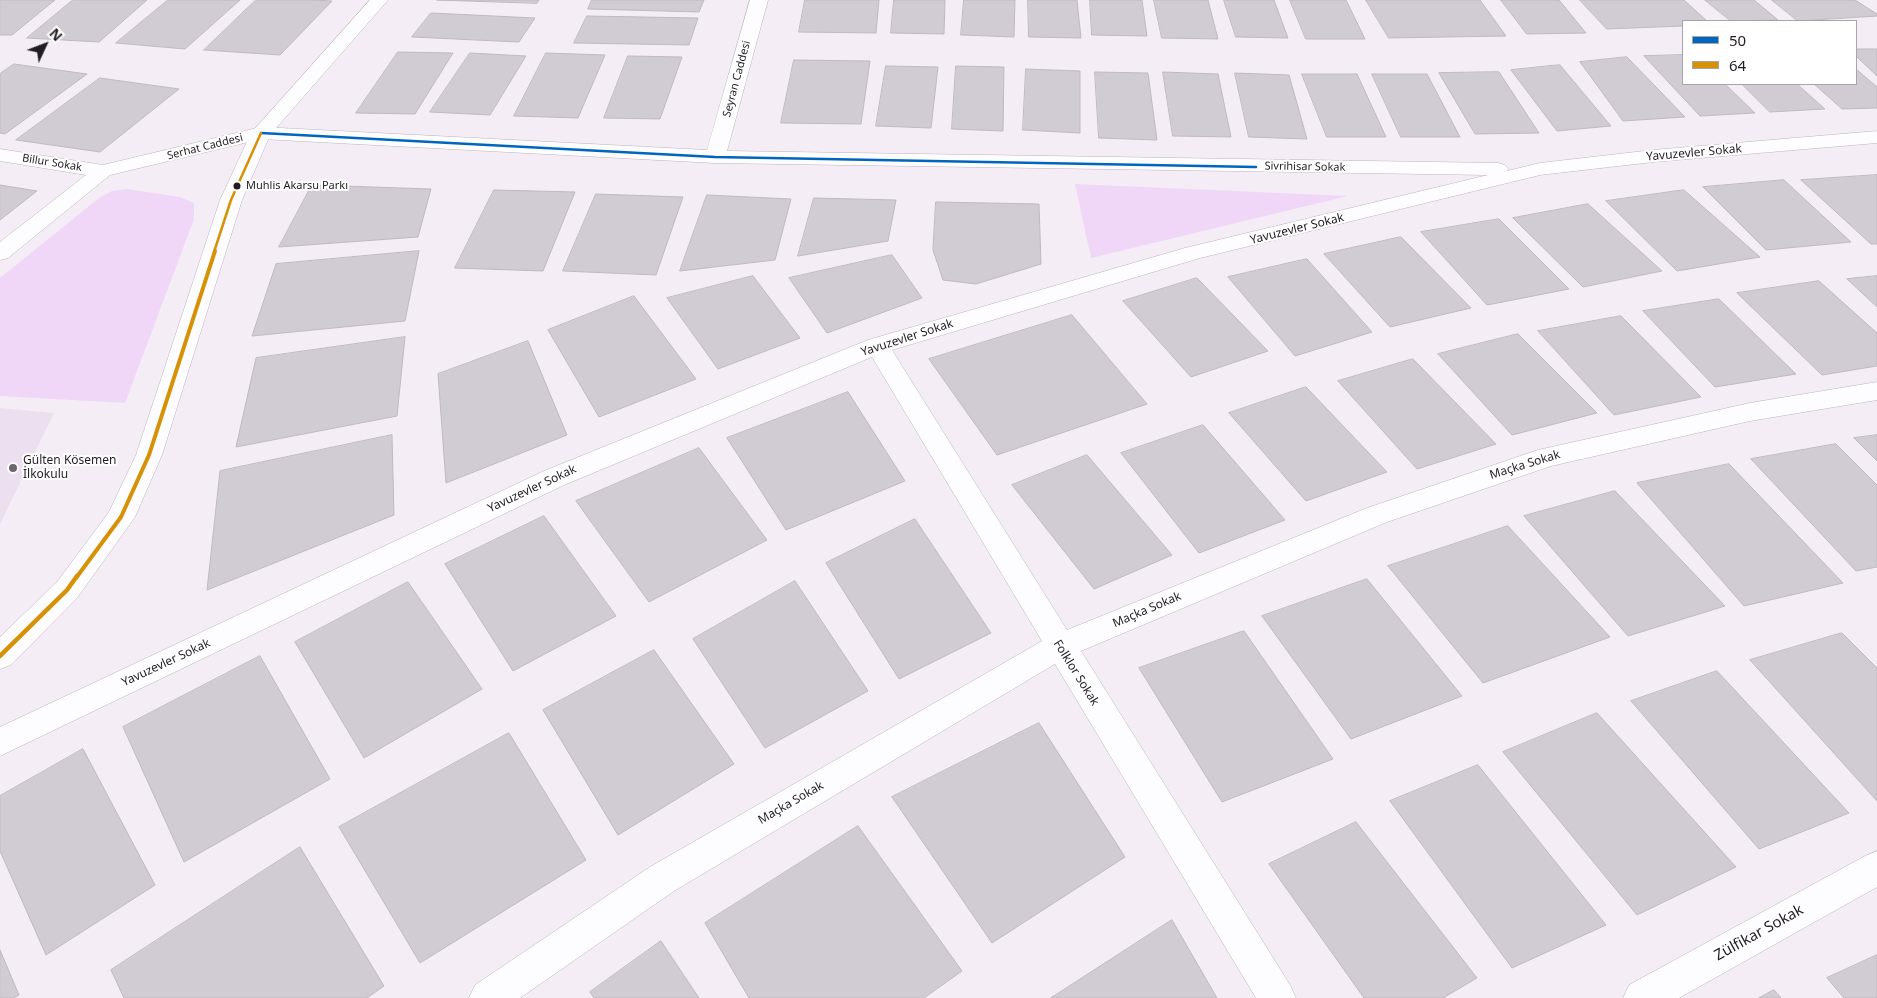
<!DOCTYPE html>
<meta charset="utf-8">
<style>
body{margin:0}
#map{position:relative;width:1877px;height:998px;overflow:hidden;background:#f4edf6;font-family:"Noto Sans",sans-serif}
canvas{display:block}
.legend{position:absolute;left:1682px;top:20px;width:175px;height:65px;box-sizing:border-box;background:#fff;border:1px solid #a7a5a7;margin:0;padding:6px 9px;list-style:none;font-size:15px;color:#221d23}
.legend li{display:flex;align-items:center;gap:10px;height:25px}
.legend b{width:25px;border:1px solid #a7a5a7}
.north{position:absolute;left:20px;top:20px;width:50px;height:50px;-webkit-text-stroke:4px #fff;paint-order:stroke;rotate:47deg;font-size:14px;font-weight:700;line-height:20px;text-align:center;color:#221d23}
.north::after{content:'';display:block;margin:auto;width:18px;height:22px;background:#221d23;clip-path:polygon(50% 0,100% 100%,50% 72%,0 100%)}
</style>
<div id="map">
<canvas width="1877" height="998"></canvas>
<ul class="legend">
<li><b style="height:6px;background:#0065bd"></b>50</li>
<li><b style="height:6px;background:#d79105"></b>64</li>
</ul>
<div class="north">N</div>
</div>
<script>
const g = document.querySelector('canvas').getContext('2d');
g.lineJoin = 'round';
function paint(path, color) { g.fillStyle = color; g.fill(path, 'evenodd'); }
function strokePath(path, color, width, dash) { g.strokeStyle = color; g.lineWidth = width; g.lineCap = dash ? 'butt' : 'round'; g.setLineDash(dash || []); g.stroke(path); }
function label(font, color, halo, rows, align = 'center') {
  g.font = font + ' "Noto Sans",sans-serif'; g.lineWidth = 4; g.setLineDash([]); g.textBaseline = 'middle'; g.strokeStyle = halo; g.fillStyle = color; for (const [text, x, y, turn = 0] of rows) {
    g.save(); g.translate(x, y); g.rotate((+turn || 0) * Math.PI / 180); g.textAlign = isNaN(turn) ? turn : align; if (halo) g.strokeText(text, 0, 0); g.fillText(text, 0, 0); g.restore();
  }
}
paint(new Path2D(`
 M0,408L54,413L0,524Z`), '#ece0f0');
paint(new Path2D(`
 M1075,184L1348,196L1091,258Z
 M127,189L180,197L194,203V219L125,403L0,396V278L99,198L112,191Z`), '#f0d7f8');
const building = new Path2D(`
 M0,0H55L12,35H0Z
 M73,0H147L99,42L27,38Z
 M168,0H240L185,49L116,43Z
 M256,0H313L332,1L280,55L204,50Z
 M437,0H539L537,3Z
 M592,0H704L699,12L588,9Z
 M805,0H879L876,33L799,32Z
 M894,0H945L944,34L891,33Z
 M964,0H1015L1014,37L961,35Z
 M1028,0H1077L1081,38L1029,37Z
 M1090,0H1142L1147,36L1092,35Z
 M1154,0H1208L1218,39L1162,38Z
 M1224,0H1274L1288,38L1236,37Z
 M1290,0H1346L1365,39H1306Z
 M1366,0H1480L1506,36L1389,38Z
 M1501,0H1559L1586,33L1527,34Z
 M1580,0H1684L1707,21H1683V26L1607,29Z
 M1705,0H1754L1778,20L1731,21Z
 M1772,0H1855L1877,14V16L1798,21Z
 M431,13L535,18L519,42L412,37Z
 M587,16L698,18L689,45L574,43Z
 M1856,49H1877V76L1856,56Z
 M398,52L453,53L415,114L356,113Z
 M470,53L526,56L490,115L430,112Z
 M546,53L605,55L578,118L514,116Z
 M1683,55V84H1725L1755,113L1700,116L1644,56Z
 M628,56L682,57L660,119L604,118Z
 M1627,57L1685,117L1623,121L1580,62Z
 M794,60L870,61L861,124L781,123Z
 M14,64L87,74L5,134L0,133V74Z
 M1560,65L1611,126L1557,131L1511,70Z
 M886,66L938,67L931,128L876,126Z
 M956,66L1004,67L1003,131L952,129Z
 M1026,69L1080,71V133L1023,130Z
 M1856,69L1877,87V108L1842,109L1814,84H1856Z
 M1095,72L1148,73L1157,140L1099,138Z
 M1163,72L1218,74L1231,137L1173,136Z
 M1499,72L1539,133L1475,134L1439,73Z
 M1235,73L1289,75L1307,139L1249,137Z
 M1302,74H1357L1386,137H1327Z
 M1372,74H1427L1460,137H1401Z
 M100,78L179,89L100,152L16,140Z
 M1742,84H1797L1825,109L1770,112Z
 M1877,175V244H1871L1801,180Z
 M1784,180L1851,242L1766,250L1703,187Z
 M0,185L37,191L0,220Z
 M312,185L431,189L418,237L279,247Z
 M494,190L575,192L543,271L455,268Z
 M1684,190L1760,257L1677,271L1606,201Z
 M596,194L683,197L656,275L563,271Z
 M707,195L791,199L775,260L680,271Z
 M814,198L896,200L888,241L798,256Z
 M936,202L1039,204L1041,264L976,284L943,280L933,250Z
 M1588,204L1662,271L1583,287L1513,218Z
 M1499,219L1569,289L1487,305L1421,232Z
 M1401,237L1471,308L1390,327L1324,254Z
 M419,251L405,321L252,336L276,264Z
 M892,255L922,298L827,333L789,278Z
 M1307,259L1372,332L1295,356L1228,277Z
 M753,276L800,338L718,369L667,298Z
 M1877,276V307L1847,279Z
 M1197,278L1268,351L1191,377L1123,301Z
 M1819,281L1877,333V366L1822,375L1737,293Z
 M634,296L696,379L599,417L548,330Z
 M1719,299L1796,374L1715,387L1643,311Z
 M1072,315L1147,404L997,455L929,359Z
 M1621,316L1701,397L1614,415L1538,331Z
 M1518,334L1597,413L1512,435L1438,354Z
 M405,337L397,416L236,447L256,358Z
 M528,341L567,435L446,483L438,374Z
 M1413,359L1496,444L1417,469L1338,381Z
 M1306,387L1387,472L1306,501L1229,413Z
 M848,392L905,481L786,530L727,438Z
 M1203,425L1285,520L1199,553L1121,453Z
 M392,435L394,515L207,590L220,471Z
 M1877,435V461L1854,438Z
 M1836,444L1877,485V567L1856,571L1751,459Z
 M699,448L767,540L649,602L576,501Z
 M1087,455L1172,555L1094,589L1012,485Z
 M1729,464L1843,583L1744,606L1637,483Z
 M1615,491L1725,606L1628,636L1524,516Z
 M544,516L616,616L513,671L445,564Z
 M915,519L991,633L899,679L826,563Z
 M1508,526L1610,637L1483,683L1388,566Z
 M1367,579L1462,696L1351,739L1262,616Z
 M795,581L868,691L765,748L693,639Z
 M408,582L482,689L364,758L295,642Z
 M1244,631L1333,759L1222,802L1139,668Z
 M1842,633L1877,668V801L1750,660Z
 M654,650L734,764L618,835L543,710Z
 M260,656L330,779L184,862L123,727Z
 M1717,671L1849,813L1759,849L1631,701Z
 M1597,713L1736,867L1637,915L1503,752Z
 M1039,723L1125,857L992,943L892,797Z
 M509,733L586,860L420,963L339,827Z
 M83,749L155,885L46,955L0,851V796Z
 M1478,765L1606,925L1512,968L1390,801Z
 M1356,822L1477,978L1443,998H1364L1269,864Z
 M858,826L962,971L924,998H749L705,923Z
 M300,847L384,986L367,998H124L111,970Z
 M1172,920L1217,998H1051Z
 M661,941L699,998H594L590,992Z
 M0,950L19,995L13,998H0Z
 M1877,955V998H1844L1827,978Z
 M1774,990L1781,998H1759Z`);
paint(building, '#d1cbd3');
strokePath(building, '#bfb9c0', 1);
const minor = new Path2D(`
 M750,0H768L727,151L1498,163L1505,165L1508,169L1507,171L1540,163L1653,150L1877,131V143L1653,162L1540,175L1200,258L892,350L1067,630L1367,508L1538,450L1750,403L1877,382V400L1750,421L1551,466L1387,522L1081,651L1290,985L1296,998H1256L1055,664L674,891L520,998H469L475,985L650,867L1042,641L872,357L564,485L0,756V727L544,471L868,340L1185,248L1488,175L715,163L261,139L110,175L8,258L0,260V242L86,175L0,161V149L103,165L261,127L707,150Z
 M1877,851V887L1679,998H1623L1629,985L1865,856Z`);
const tertiary = new Path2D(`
 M370,0H388L270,135L242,200L162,455L135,517L77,598L11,665L0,669V637L57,582L109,512L136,455L220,200L251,133Z`);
strokePath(minor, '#bbb5bc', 1);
strokePath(tertiary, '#bbb5bc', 1);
paint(minor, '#fdfcfe');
paint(tertiary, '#fdfcfe');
strokePath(new Path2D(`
 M261,133L715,157L1256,167`), '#0065bd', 2.5);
strokePath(new Path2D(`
 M214,252L231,200L261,133`), '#d79105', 2.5);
strokePath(new Path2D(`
 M76,578L121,517L149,455L215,251`), '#d79105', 4);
strokePath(new Path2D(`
 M0,656L67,590L77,576`), '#d79105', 4.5);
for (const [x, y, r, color] of [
 [237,186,4.5,"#221d23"],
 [13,468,5,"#6c666d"]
]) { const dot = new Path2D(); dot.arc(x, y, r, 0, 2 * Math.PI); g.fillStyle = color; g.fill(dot); strokePath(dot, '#fff', 2); }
label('11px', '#221d23', '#fff', [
 ["Seyran Caddesi",737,79,-75],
 ["Serhat Caddesi",205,147,-14],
 ["Billur Sokak",52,163,9],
 ["Sivrihisar Sokak",1305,167,1]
]);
label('11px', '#221d23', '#fff', [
 ["Muhlis Akarsu Parkı",246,186]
], 'left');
label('12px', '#221d23', '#fff', [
 ["Yavuzevler Sokak",1694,153,-5],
 ["Yavuzevler Sokak",1297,229,-14],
 ["Yavuzevler Sokak",907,338,-18],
 ["Maçka Sokak",1525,465,-17],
 ["Yavuzevler Sokak",532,489,-25],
 ["Maçka Sokak",1147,610,-23],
 ["Yavuzevler Sokak",166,663,-25],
 ["Folklor Sokak",1076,673,58],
 ["Maçka Sokak",791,803,-30]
]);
label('12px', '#221d23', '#fff', [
 ["Gülten Kösemen",23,461],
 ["İlkokulu",23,475]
], 'left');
label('15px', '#221d23', '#fff', [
 ["Zülfikar Sokak",1759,933,-29]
]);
</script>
